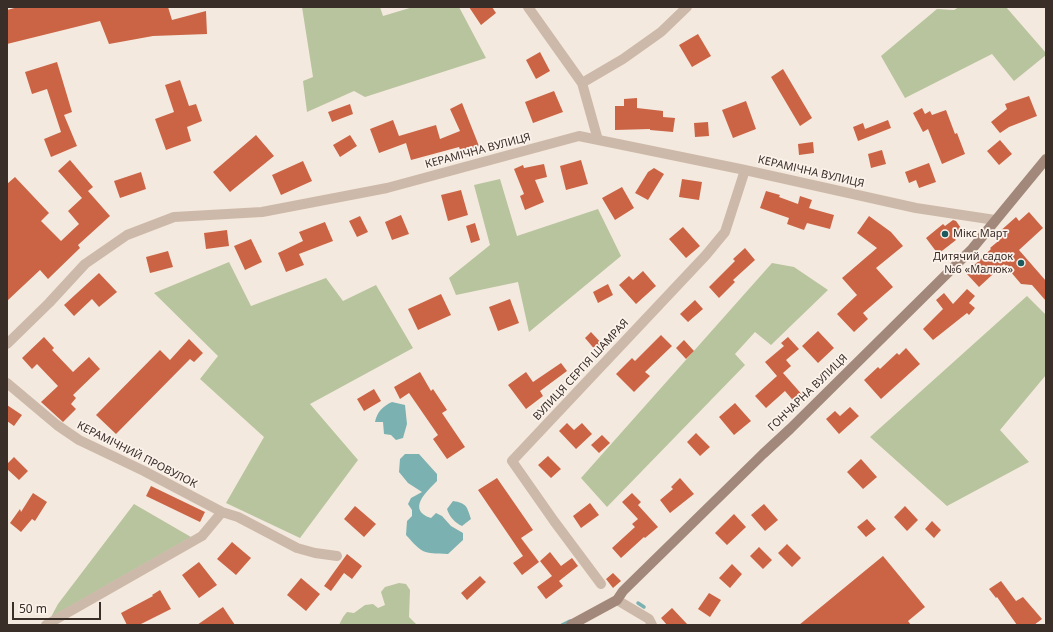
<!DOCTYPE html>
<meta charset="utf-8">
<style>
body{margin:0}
#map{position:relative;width:1053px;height:632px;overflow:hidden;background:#f4e9de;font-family:"Noto Sans",sans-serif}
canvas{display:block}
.frame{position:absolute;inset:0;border:8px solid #3a2e29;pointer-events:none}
.scale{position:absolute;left:12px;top:602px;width:89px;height:18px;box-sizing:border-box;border:2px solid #3a2e29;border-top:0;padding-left:5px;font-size:12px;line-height:14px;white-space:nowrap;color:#3a2e29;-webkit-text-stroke:3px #fbf3eb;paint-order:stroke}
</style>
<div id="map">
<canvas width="1053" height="632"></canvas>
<div class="frame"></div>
<div class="scale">50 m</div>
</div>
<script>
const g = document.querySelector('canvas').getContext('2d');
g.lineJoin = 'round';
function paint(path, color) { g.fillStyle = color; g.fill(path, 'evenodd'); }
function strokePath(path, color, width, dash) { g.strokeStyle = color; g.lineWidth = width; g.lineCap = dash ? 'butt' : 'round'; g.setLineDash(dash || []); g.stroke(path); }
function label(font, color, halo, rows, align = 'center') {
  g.font = font + ' "Noto Sans",sans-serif'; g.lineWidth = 3.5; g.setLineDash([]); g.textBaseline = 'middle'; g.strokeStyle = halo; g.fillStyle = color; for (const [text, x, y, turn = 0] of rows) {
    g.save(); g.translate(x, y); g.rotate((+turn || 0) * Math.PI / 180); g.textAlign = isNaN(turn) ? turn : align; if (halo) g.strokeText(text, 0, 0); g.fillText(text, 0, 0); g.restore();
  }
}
paint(new Path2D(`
 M302,7H380L383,16L413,7H459L486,58L365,97L354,91L307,112L303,81L313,77Z
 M959,7H1006L1046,53V55L1014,81L992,54L905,98L881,56L937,9L954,10Z
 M500,179L517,236L598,209L621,256L529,332L518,282L456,295L449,278L490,245L474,185Z
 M229,262L251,306L326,278L343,301L376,285L413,348L310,404L358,460L300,538L226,503L264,437L200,379L218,356L154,293Z
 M772,263L794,267L828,290L771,345L755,332L735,354L745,365L607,507L581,478Z
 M1027,296L1046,315V375L1000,430L1029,462L947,506L870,437Z
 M134,504L191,537L51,617L58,604Z
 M399,583L406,584L410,590L409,617L417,625H339L343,617L347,612L354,613L365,605L373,604L378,608L385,605L381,592L385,587Z`), '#b7c49d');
paint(new Path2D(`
 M392,402L405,405L407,424L403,438L396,440L391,435L384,434L383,422H375C377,412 383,406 392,402Z
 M405,454H419L437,474V481C427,491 406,510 431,518L436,513L442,516L451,526L463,533V540L448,554C422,553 423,554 406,535L407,521L412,516V510L408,504L411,498L422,492L408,483L399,472L400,459Z
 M453,501C467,503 467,507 471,519L462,526C455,523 449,516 447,509Z`), '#7cb1b2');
strokePath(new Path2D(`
 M638,603L644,607
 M562,625L570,621`), '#7cb1b2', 3.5);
paint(new Path2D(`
 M18,7H168L172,20L206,11L207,34L153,36L109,44L100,21L7,44V10Z
 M469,7H492L496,13L481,25Z
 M698,34L711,56L692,67L679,45Z
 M540,52L550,71L536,79L526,60Z
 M57,62L72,112L64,115L77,146L51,157L44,139L61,132L47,89L32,94L25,72Z
 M783,69L812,118L800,126L771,77Z
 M180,80L189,106L196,104L202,121L187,127L191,141L166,150L155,119L174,112L165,85Z
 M554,91L563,112L533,123L525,102Z
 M1029,96L1037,116L1009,127L1000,133L991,122L1007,109L1005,104Z
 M637,98V108L663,111V117L675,118L673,132L650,130V129L615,130V106H624V99Z
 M746,101L756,129L733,138L722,110Z
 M462,103L479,146L461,152L459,147L411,160L406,143L379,153L370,129L393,120L399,136L436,125L440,139L460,131L450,109Z
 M350,104L353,114L332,122L328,112Z
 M922,108L925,114L930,111L932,115L946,110L955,134L957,133L965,154L942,164L928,129L923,132L913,113Z
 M888,120L891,128L858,141L853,127L863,123L865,129Z
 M708,122L709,136L695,137L694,123Z
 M256,135L274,156L230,192L213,172Z
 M350,135L357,146L340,157L333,145Z
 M1000,140L1012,154L999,165L987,151Z
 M813,142L814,153L799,155L798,144Z
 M882,150L886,164L871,168L868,154Z
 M70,160L93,187L88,191L110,216L78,245L80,248L48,279L40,270L7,301V184L15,177L49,213L41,221L61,241L79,224L68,211L82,198L58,171Z
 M581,160L588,184L566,190L560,166Z
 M303,161L312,181L281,195L272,175Z
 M929,163L936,182L919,188L916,180L909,183L905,172Z
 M544,164L547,177L535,180L544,202L525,210L520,196L524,194L514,169L523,165L524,168Z
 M654,168L664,174L648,200L635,193L648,172Z
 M141,172L146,189L120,198L114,181Z
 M682,179L702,182L699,200L679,197Z
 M622,187L634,208L615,220L602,198Z
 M461,190L468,215L448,221L441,195Z
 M766,191L780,195L779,197L798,204L800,196L812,200L809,208L834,215L830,229L807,223L804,230L787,224L789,218L760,208Z
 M1029,212L1043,228L1019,250L1046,281V301L1032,285L1021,284L1004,264L979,287L966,273L991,249L990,248L1002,238L998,233L1016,217L1019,221Z
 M401,215L409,234L392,240L385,222Z
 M360,216L368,232L357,237L349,221Z
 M869,216L891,232L903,246L876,268L893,287L863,313L868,319L854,332L837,314L857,295L842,278L877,248L857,233Z
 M953,220L956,221L963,231L954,238L956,240L938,254L926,238L943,224L945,226Z
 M325,222L333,241L299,254L304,265L286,272L278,253L303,241L299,232Z
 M475,223L480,240L471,243L466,226Z
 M683,227L700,246L686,258L669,239Z
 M227,230L229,246L206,249L204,233Z
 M251,239L262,262L245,270L234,246Z
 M745,248L755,260L733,280L735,282L719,298L709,287L735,261L733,259Z
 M168,251L173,267L150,273L146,257Z
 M643,271L656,286L636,304L619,285L629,276L633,280Z
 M99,273L117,292L99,307L92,299L74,316L64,305Z
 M608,284L613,295L598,303L593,292Z
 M967,289L975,296L969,303L975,308L969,315L967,313L933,340L923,329L943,309L936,300L944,293L953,304Z
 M441,294L451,315L418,330L408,309Z
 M510,299L519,323L498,331L489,307Z
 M695,300L703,309L688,322L680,314Z
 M818,331L834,348L818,363L802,346Z
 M591,332L604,346L597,352L585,338Z
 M661,335L672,346L645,372L650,376L634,392L616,374L632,358L635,361Z
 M44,337L54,348L52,350L73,372L89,357L100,369L73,395L76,398L71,404L76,409L63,422L41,402L58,386L37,364L32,369L22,358Z
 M788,337L799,349L786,360L791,366L783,373L805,398L797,405L785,391L766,408L755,396L777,376L765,362L784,346L781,343Z
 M189,339L203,353L194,362L190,359L116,434L96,415L160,350L170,360Z
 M684,340L694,351L686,359L676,348Z
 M906,348L920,364L881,399L864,380L878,367L880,369L897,353L899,355Z
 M561,363L567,371L540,391L543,396L526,409L508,385L526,372L533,382Z
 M420,372L431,391L433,389L447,410L442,413L465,447L447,459L433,439L438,435L409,393L400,399L394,387Z
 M374,389L381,401L364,411L357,399Z
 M735,403L751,421L734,435L719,417Z
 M7,405L22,415L14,426L7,421Z
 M850,407L859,416L839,434L826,419L835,411L840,416Z
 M567,423L574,430L582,423L592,434L576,449L559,431Z
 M696,433L710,447L700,456L687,442Z
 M602,435L610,443L599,453L591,445Z
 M548,456L561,469L551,478L538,465Z
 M14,457L28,471L19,480L7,469V464Z
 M861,459L877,477L863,489L847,472Z
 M497,478L533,530L521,538L539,562L522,575L513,563L523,556L478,490Z
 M680,478L694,494L670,513L660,500L673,489L671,487Z
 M151,486L205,512L200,522L146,496Z
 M33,493L47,502L35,521L32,519L21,532L10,523L20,509L21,512Z
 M632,493L641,502L638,505L658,527L645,538L644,537L621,558L612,548L635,527L632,524L638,519L622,502Z
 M590,503L599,515L581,528L573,516Z
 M764,504L778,520L765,531L751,515Z
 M355,506L376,524L364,537L344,519Z
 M905,506L918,520L907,531L894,517Z
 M734,514L746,527L727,545L715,533Z
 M867,519L876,529L866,537L857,527Z
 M932,521L941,530L934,538L925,529Z
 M232,542L251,558L236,575L217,559Z
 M787,544L801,558L792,567L778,553Z
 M759,547L772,560L763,569L750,556Z
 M550,552L561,566L572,558L578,566L559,581L563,586L546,599L537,587L552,576L540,561Z
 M347,554L362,566L352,579L344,573L331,591L324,586Z
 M883,556L925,607L908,621L911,625H799Z
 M199,562L217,585L199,598L182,575Z
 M732,564L742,574L730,588L719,578Z
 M613,573L621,581L613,588L606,579Z
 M480,576L486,582L467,600L461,593Z
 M301,578L320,594L306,611L287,595Z
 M1001,581L1016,601L1023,597L1042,619L1034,625H1017L997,597L996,598L989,589Z
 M160,590L171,609L139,625H127L121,613L153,596L152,595Z
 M709,593L721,600L710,617L698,609Z
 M223,607L235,625H197Z
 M672,608L688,625H667L661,618Z`), '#cb6445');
strokePath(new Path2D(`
 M528,7L582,83L598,140
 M582,83L623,59L661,32L687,7
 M7,344L49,303L85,264L127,235L174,217L262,212L387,188L579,136L745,170L916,208L995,220
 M7,383L57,425L79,440L144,471L222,512L238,517L297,548L315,553L337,556
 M601,584L554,521L512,461L706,255L725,232L745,170
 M617,600L649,619L652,625
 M46,625L202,536L222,512`), '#cdb9a9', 10);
strokePath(new Path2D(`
 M571,625L617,600L623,591L763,454L790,429L972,249L1046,159`), '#a1887a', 10);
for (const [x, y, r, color] of [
 [945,234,4,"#1c5a5e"],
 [1021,263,4,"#1c5a5e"]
]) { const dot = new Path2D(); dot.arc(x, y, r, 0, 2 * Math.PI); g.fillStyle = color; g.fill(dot); strokePath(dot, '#fbf3eb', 1.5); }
label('11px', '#3a2e29', '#fbf3eb', [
 ["КЕРАМІЧНА ВУЛИЦЯ",478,151,-15],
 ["КЕРАМІЧНА ВУЛИЦЯ",811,172,13],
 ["ВУЛИЦЯ СЕРГІЯ ШАМРАЯ",581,370,-47],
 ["ГОНЧАРНА ВУЛИЦЯ",808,393,-44],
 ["КЕРАМІЧНИЙ ПРОВУЛОК",137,455,27]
]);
label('11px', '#3a2e29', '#fbf3eb', [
 ["Мікс Март",953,234],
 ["Дитячий садок",1013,257,"right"],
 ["№6 «Малюк»",1013,270,"right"]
], 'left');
</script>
